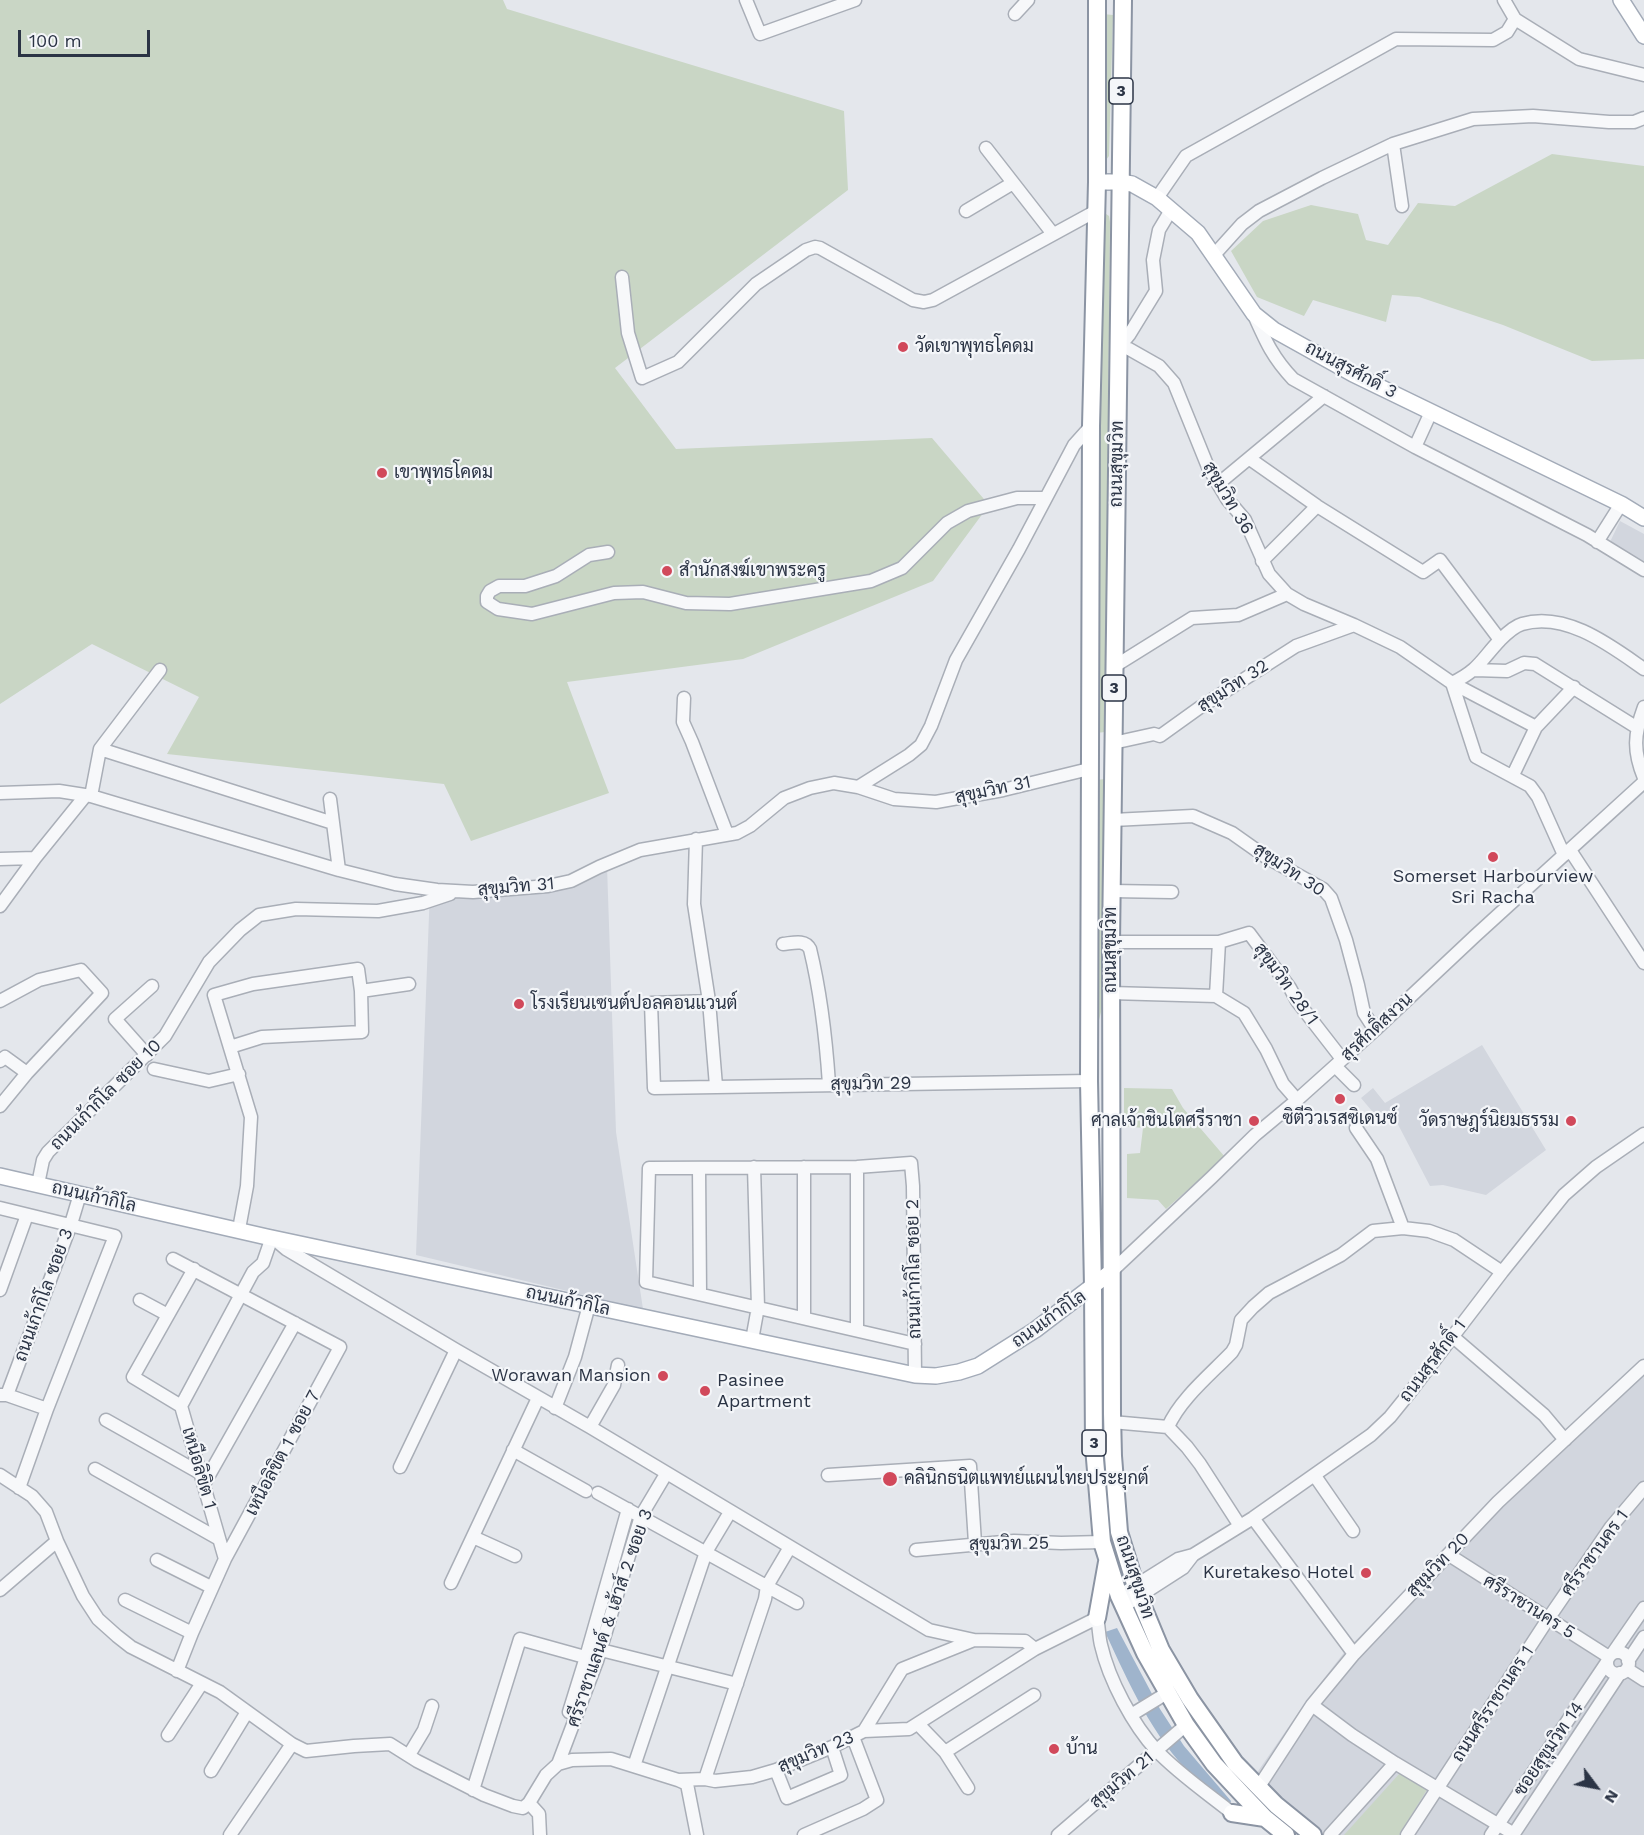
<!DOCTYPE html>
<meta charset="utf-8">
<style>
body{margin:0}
#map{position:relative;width:1644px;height:1835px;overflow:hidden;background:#e4e7ec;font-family:"Work Sans",sans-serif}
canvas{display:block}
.north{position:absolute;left:1566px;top:1757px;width:60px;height:60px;-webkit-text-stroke:4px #f4f6f9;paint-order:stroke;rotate:122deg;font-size:16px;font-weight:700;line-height:24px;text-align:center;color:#2b3445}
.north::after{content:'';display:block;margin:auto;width:21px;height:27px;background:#2b3445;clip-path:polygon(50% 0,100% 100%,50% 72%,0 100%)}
.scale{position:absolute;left:18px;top:30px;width:132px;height:27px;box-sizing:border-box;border:3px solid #2b3445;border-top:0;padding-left:8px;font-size:18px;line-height:21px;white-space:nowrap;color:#2b3445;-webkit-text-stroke:4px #f4f6f9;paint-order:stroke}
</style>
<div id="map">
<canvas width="1644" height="1835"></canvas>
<div class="north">N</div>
<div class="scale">100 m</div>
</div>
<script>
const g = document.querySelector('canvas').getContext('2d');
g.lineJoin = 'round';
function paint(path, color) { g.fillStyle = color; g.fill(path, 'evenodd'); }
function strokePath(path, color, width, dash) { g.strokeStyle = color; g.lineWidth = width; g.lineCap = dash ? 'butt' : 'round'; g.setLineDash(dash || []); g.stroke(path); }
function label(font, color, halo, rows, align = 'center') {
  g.font = font + ' "Work Sans",Sarabun,sans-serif'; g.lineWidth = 4.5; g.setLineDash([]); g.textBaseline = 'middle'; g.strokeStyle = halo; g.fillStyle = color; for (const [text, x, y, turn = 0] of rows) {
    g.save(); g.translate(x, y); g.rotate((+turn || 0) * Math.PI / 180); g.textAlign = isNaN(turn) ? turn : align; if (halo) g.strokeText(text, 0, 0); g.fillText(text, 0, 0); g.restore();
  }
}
paint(new Path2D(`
 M1620,521L1644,534V566L1609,544Z
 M607,866L616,1132L643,1309L416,1255L430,889L539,888Z
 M1482,1045L1546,1150L1486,1195L1443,1185L1430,1186L1391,1111L1377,1117L1361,1098L1373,1088L1385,1103Z
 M1644,1359V1835H1331L1325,1831L1320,1835L1254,1777L1305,1703L1346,1650L1557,1440Z`), '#d2d6de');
paint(new Path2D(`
 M0,0H503L507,9L844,111L848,190L615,368L676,449L932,438L989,505L933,581L743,659L567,682L609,793L471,841L444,784L167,754L199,697L92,644L0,704Z
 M1103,14L1113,15L1109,156L1106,160L1103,159Z
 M1552,154L1644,166V359L1592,361L1503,325L1419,297L1392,295L1386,322L1313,300L1304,316L1257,297L1231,251L1263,221L1311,205L1358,214L1366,240L1388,245L1418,203L1455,206Z
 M1106,214L1109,216L1110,222L1105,732L1096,733L1101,224L1104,215Z
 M1105,779L1103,1004L1097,1028L1096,780Z
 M1124,1088L1172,1089L1183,1108L1225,1157L1166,1209L1158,1200L1127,1198V1154L1140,1153L1143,1128L1124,1126Z
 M1400,1773L1428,1788L1399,1835H1344Z`), '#c9d6c5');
paint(new Path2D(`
 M1117,1628L1160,1709L1184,1746L1231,1801L1230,1804C1218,1795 1204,1787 1194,1777C1152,1737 1129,1683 1105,1632Z`), '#9fb4cc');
const minor = new Path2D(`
 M746,0L760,34L855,0
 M1504,0L1515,19L1579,59L1644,75
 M1015,14L1028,0
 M1393,144L1402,206
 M986,148L1053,234
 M1157,198L1186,156L1396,39L1493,40L1507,32L1515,19
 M1171,210L1159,230L1153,260L1156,291L1129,335L1120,346L1129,349L1159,366L1174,383L1208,467L1227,499L1245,520L1269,574L1287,594L1304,604L1354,625L1400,647L1452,683L1536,727
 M966,211L1013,183
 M1214,255L1242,224L1259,211L1322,178L1393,144L1473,119L1533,116L1609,122H1634L1644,118
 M622,277L628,333L642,378L678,362L756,284L806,250L815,247L820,248L913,300L924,302L933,300L1096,211
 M1254,315C1266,342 1273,358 1293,379L1415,447L1587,535L1644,570
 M1415,447L1431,412
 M1250,459L1317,506L1423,572L1440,560L1500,640
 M1218,484L1324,396
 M1597,542L1621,504
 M608,552L589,555L556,576L525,586H499L490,591L487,596V602L498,609L532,614L614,593L643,592L686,603L730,604L871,581L902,568L947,523L968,511L1017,498H1045
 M1262,561L1317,506
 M1115,666L1192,618L1238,615L1287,594
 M1475,670L1507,671L1524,663L1535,664L1636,727
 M1452,683C1479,670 1481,660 1500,640C1505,635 1515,626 1522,624C1566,611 1611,646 1644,669
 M1452,683L1476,757L1530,786L1538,797L1564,855
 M684,698L683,722L692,742L727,834
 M1644,707C1634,734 1633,751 1644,778
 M1113,743L1154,734L1160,736L1199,708L1296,646L1354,625
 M100,749L333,823
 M1513,775L1536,727L1574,687
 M858,787L909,755L921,745L931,726L956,660L1019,549L1074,445L1091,426
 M0,793L59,791L91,796L339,870L395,884L437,890L473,892L548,886L571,881L599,867L640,850L737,833L750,826L784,798L810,788L834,783L858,787L894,799L936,802L1003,790L1089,769
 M91,796L100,749L160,670
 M330,799L339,870
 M1113,820L1193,816L1232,833L1266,857L1323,889L1331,898L1346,940L1358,985L1364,1013L1375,1030
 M696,839L694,904L709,1001L716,1086
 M1570,850L1644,963
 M0,859L35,858
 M1112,891L1172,892
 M0,906L35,858L86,795
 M1111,942H1219L1249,933L1290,988L1297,1001L1342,1059
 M783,944C793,943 805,939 810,949C821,994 826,1039 829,1084
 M361,991L409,984
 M1111,993L1216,996L1244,1013L1266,1049L1283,1084L1297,1100
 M1216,996L1219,942
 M0,1001L39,980L81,970L102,993L27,1073L0,1106
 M709,1001L651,1003L654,1088L1089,1081
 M230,1047L262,1037L362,1032L361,991L358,969L253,984L214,995L251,1117L247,1186L239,1229
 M147,1055L115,1019L152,986
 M0,1061L5,1057L27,1073
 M1335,1066L1354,1085
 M154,1069L209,1081L239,1074
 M1356,1128L1377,1159L1403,1228
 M699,1168L700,1293
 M38,1184L43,1160L48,1152L165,1036L209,962L240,930L259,915L296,909L378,911L423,903L450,894
 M0,1208L115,1236L47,1409L19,1488
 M173,1259L340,1347L225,1559L192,1633L177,1671
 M1111,1272L1211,1178L1255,1135L1297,1100L1375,1030L1475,936L1644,782
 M0,1290L27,1215
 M140,1300L168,1315
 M804,1318V1167
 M857,1329V1167
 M1452,1336L1544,1415L1565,1440
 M752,1340L758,1307L754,1167
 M915,1375L913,1186L911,1163L857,1167L649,1168L646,1282L915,1344
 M1,1395H7L47,1409
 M7,1395L71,1224L80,1194
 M181,1406L133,1377L194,1269
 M555,1408L575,1357L589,1305
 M106,1420L200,1473
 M1112,1422L1168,1427
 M590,1427L614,1385L618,1365
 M513,1450L586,1491
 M400,1467L456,1350
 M95,1469L219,1539
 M0,1475L32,1496L46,1512L57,1541L83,1596L98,1619L117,1636L131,1647L220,1692L292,1744L306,1751L354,1746L390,1744L417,1761L484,1795L513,1806L523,1808L529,1803L546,1775L558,1764L572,1760L611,1759L678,1780L705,1779L715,1781L752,1777L776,1770L832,1747L864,1731L909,1729L1035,1649L1097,1618C1099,1627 1099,1637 1101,1645C1109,1680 1133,1725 1157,1751C1179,1774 1207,1793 1232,1813
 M828,1475L970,1466L975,1543
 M1315,1476L1353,1531
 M204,1484L295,1323
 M598,1493L797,1603
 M1253,1518L1354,1654
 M1240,1526L1200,1464L1187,1447L1168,1427C1180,1399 1211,1374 1232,1352L1236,1345L1241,1320L1253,1307L1269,1293L1341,1255L1373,1231L1403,1228L1429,1231L1454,1240L1502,1272
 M473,1537L515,1556
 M916,1550L1014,1541L1061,1543L1102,1542
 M1449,1555L1609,1657
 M225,1559L181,1406L253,1272L263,1263L272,1237L286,1249L456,1350L590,1427L929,1630L974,1640L1025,1641L1035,1649
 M157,1560L211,1587
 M451,1583L538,1398
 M0,1590L57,1541
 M1119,1596L1178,1559L1193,1555
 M125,1600L192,1633
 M1124,1606L1183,1568L1193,1555L1253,1518L1371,1435L1390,1417L1411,1391L1502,1272L1564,1195L1596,1167L1644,1134
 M593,1648L737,1684
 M1607 1663a11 11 0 1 1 22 0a11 11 0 1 1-22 0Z
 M1613,1653L1644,1608
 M1628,1661L1644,1637
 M1627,1669L1644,1680
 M1312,1705L1352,1735L1395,1763L1514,1834
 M569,1712L586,1657L628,1509
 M1131,1715L1167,1693
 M918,1724L945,1752L968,1788
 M864,1731L902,1669L974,1640
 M168,1735L202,1683
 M945,1752L1034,1695
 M409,1755L424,1730L432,1706
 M558,1764L597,1661L641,1516L666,1474
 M634,1766L706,1552L730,1512
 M776,1770L787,1798L841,1775L832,1747
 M211,1771L247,1712
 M705,1779L765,1599L767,1586L790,1547
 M678,1780L687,1784L697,1835
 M1258,1788L1312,1705L1354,1654L1498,1502L1644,1366
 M473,1790L520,1639L592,1659
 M529,1803L539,1814L540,1835
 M230,1835L292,1744
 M804,1835L863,1809L877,1800L853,1737
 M1058,1835L1186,1725
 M1330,1835L1395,1763
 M1407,1835L1548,1619L1611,1527L1644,1488
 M1491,1835L1607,1662
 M1513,1835L1620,1673`);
const major = new Path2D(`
 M1621,0L1644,36
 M1097,182H1121L1132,184L1157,198L1198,233L1254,314L1274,330L1353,374L1621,504L1644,518
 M0,1176L267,1237L915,1375L936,1376L959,1372L978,1366L1035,1330L1111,1272`);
const highway = new Path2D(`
 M1097,0V182L1091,426L1089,1081L1093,1287L1094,1447L1102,1542L1119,1596L1145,1653L1186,1725L1214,1764L1243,1795L1265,1818L1286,1835
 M1123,0L1111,942L1112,1414L1113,1456L1119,1532L1139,1597L1161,1650L1190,1699L1235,1763L1276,1805L1313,1835
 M1097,1618L1107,1562
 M1232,1813L1265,1818`);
strokePath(minor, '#a9aeb7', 15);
strokePath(major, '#a3abb8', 18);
strokePath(highway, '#8b94a3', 20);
strokePath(minor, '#f7f8fa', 12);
strokePath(major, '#fff', 15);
strokePath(highway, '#fff', 16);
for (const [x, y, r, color] of [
 [903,347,6,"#d1495b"],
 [382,473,6,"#d1495b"],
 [667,571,6,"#d1495b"],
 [1493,857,6,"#d1495b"],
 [519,1004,6,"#d1495b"],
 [1340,1099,6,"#d1495b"],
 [1254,1121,6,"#d1495b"],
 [1571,1121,6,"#d1495b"],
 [663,1376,6,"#d1495b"],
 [705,1391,6,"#d1495b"],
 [890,1479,8,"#d1495b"],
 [1366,1573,6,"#d1495b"],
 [1054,1749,6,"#d1495b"]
]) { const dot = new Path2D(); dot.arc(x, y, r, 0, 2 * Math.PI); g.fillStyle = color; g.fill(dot); strokePath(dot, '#f4f6f9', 2); }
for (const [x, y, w] of [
 [1121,91,24],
 [1114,688,24],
 [1094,1443,24]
]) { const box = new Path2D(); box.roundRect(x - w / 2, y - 13, w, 26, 4.5); g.fillStyle = '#f4f6f9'; g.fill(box); strokePath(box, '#2b3445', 1.5); }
label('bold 16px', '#2b3445', null, [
 ["3",1121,91],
 ["3",1114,688],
 ["3",1094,1443]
]);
label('18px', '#2b3445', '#f4f6f9', [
 ["วัดเขาพุทธโคดม",915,347],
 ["เขาพุทธโคดม",394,473],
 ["สำนักสงฆ์เขาพระครู",679,571],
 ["Somerset Harbourview",1493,877,"center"],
 ["Sri Racha",1493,898,"center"],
 ["โรงเรียนเซนต์ปอลคอนแวนต์",531,1004],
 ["ซิตีวิวเรสซิเดนซ์",1340,1119,"center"],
 ["ศาลเจ้าชินโตศรีราชา",1242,1121,"right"],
 ["วัดราษฎร์นิยมธรรม",1559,1121,"right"],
 ["Worawan Mansion",651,1376,"right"],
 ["Pasinee",717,1381],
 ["Apartment",717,1402],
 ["คลินิกธนิตแพทย์แผนไทยประยุกต์",904,1479],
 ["Kuretakeso Hotel",1354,1573,"right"],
 ["บ้าน",1066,1749]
], 'left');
label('18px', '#2b3445', '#f4f6f9', [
 ["ถนนสุรศักดิ์ 3",1351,370,28],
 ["ถนนสุขุมวิท",1117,464,-89],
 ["สุขุมวิท 36",1228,498,59],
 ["สุขุมวิท 32",1233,686,-33],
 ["สุขุมวิท 31",993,790,-12],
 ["สุขุมวิท 30",1289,870,33],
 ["สุขุมวิท 31",516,887,-5],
 ["ถนนสุขุมวิท",1111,950,-90],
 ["สุขุมวิท 28/1",1286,984,54],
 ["สุรศักดิ์สงวน",1377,1027,-43],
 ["สุขุมวิท 29",871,1084,-1],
 ["ถนนเก้ากิโล ซอย 10",106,1095,-45],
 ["ถนนเก้ากิโล",94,1197,13],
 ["ถนนเก้ากิโล ซอย 2",914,1269,-91],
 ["ถนนเก้ากิโล ซอย 3",44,1295,-70],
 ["ถนนเก้ากิโล",568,1301,12],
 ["ถนนเก้ากิโล",1049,1319,-35],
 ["ถนนสุรศักดิ์ 1",1433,1361,-53],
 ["เหนือลิขิต 1 ซอย 7",283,1453,-62],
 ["เหนือลิขิต 1",199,1468,74],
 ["สุขุมวิท 25",1009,1544,-1],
 ["ศรีราชานคร 1",1595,1553,-54],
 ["สุขุมวิท 20",1438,1565,-46],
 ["ถนนสุขุมวิท",1135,1577,72],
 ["ศรีราชานคร 5",1529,1607,32],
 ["ศรีราชาแลนด์ & เฮ้าส์ 2 ซอย 3",610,1618,-71],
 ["ถนนศรีราชานคร 1",1493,1704,-57],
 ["ซอยสุขุมวิท 14",1549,1749,-56],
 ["สุขุมวิท 23",816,1752,-23],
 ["สุขุมวิท 21",1122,1780,-40]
]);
</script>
